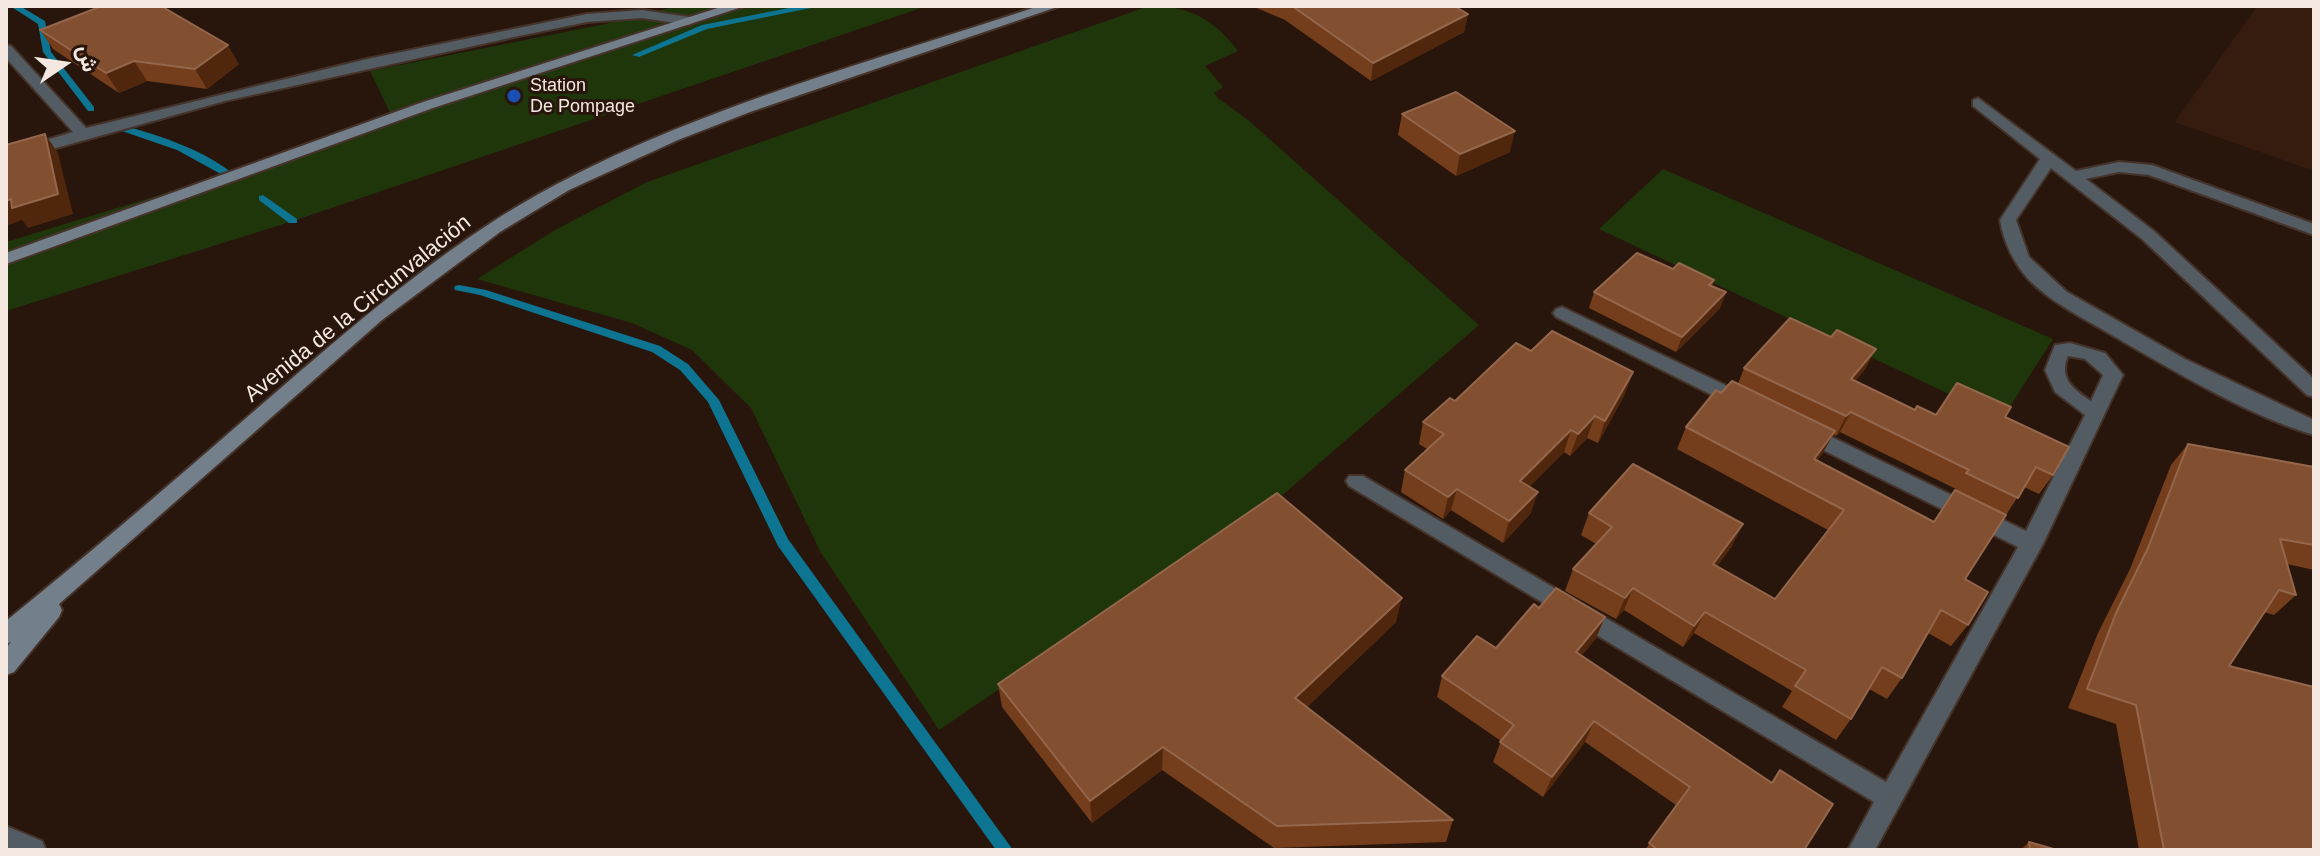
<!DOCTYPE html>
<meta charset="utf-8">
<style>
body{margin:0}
#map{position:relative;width:2320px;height:856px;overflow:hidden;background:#28160c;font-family:Helvetica,Vazirmatn,sans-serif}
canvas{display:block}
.frame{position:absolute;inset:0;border:8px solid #f5e8e1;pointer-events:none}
.north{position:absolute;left:24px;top:24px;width:80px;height:80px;-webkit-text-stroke:6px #28160c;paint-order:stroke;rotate:77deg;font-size:22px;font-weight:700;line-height:32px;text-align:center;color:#f5e8e1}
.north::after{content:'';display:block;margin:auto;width:28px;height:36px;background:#f5e8e1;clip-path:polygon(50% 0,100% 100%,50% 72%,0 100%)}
</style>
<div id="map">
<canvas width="2320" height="856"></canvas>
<div class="frame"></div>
<div class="north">ش</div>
</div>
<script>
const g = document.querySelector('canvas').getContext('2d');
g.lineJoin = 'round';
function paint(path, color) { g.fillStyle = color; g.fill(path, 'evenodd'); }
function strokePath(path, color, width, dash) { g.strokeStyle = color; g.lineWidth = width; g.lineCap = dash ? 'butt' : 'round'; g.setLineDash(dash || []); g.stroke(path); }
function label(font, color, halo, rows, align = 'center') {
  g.font = font + ' Helvetica,sans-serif'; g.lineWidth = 6; g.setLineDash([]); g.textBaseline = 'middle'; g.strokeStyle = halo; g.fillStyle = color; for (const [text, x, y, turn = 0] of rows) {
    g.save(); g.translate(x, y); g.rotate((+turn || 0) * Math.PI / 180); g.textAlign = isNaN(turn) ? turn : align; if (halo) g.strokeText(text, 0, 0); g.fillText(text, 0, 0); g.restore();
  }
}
paint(new Path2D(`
 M2257,6H2314V171L2175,122Z`), '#351c0f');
paint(new Path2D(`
 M677,6H927L293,221L6,311V242L395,123L370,71L605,24Z
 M1149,6C1190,6 1214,19 1238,51L1205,66L1223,87L1214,93L1218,98L1248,120L1479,325L1271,505L939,730L821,553L751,408L692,350L632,323L477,279L555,230L647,182Z
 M1663,169L2053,339L2002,419L1599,229Z`), '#1f350a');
paint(new Path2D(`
 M10,6H20L45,21L51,52L94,107V111H88L43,52L38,24Z
 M799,6H815L811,8L707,29L639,57L632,55L702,25Z
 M125,126C162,136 206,151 236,176L234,178H228L177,150L122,131V127Z
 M263,195L297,219V223H289L259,200V196Z
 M459,285L486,290L660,346L688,364L719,400L788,539L1013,850H996L778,546L708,402L680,370L652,352L480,295L455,290L454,288L455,286Z`), '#0d7491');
const street = new Path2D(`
 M642,10L689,17L696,21L689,25L642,18L587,22L514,37L225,101L6,162V152L73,132L6,58V45L11,46L86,128L367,59L587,14Z
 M1978,98L2076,171L2119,162L2152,165L2314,224V235L2149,175L2119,172L2086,179L2154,231L2314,379V397L2307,395L2142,239L2051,168L2016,220L2029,257L2067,292L2185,359L2314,420V435C2248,416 2165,366 2105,331C2079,316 2050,301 2029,280C2013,262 2004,243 2000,220L2040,159L1973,106V100Z
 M1562,307L1752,398L1755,403L1752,408H1738L1556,317L1553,313L1556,309Z
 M2070,343L2105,353L2123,375L2043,544L1875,850H1848L1874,802L1349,486L1346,481L1349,476H1363L1886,782L2018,547L1799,438L1796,433L1799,428H1813L2026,531L2085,415L2055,392L2045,370L2055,345ZM2068,356L2085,359L2103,375L2091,401C2074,390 2058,378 2068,356Z
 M6,826L42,841L46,850H6Z`);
const secondary = new Path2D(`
 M724,6H745L433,108L6,264V253L423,102Z
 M1039,6H1060L750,112L678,140L569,190L500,232L382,320L59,604L62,610L59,617L14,672L6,675V648L11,642L6,644V621C100,545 191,466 282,387C368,313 456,237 557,184C708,104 878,60 1039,6Z`);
strokePath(street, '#45332a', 4);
strokePath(secondary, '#45332a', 4);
paint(street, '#535b63');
paint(secondary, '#73808c');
paint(new Path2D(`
 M1252,6H1454L1468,14L1464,32L1371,81L1285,20Z
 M40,30L239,64L207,89L147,81L119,93L53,49Z
 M1402,114L1510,152L1456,176L1398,135Z
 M1673,269L1714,280L1712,286L1726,292L1720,308L1676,352L1589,308L1594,292Z
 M1531,351L1625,394L1598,443L1587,438L1570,456L1564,452L1529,487L1531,513L1503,543L1451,510L1443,519L1401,492L1405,470L1427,449L1419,444L1423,422Z
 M1744,368H1866L1855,381L1915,410L1936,415L2005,417L2053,475L2039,494L2024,487L1965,579L1968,625L1951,646L1928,633L1902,678L1887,699L1869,689L1851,719L1836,740L1782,707L1792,691L1694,633L1683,647L1624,610L1616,619L1565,591L1573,569L1596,544L1581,535L1589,513L1732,546L1717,566L1775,599L1828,530L1677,449L1686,427L1721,393L1738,384ZM1840,432L1956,489L1934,522L1817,461L1833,434L1836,436Z
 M2188,444L2314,467V570L2287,564L2296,595L2274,615L2264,612L2229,666L2314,850H2139L2116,724L2068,708L2098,633L2130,569L2171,465Z
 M1539,608L1605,617L1596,638L1581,656L1804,850H1645L1676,805L1585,742L1543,797L1493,762L1501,741L1437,697L1442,676L1496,648Z
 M1396,622L1307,707L1453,820L1446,842L1274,848L1162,770L1092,823L1002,707L998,684Z
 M2029,842L2057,850H2021Z`), '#743d1b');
paint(new Path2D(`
 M1468,14L1464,32L1371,81L1373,63Z
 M228,45L239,64L207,89L195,69Z
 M134,61L147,81L119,93L106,73Z
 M1515,131L1510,152L1456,176L1460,154Z
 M45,134L58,153L73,214L28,228L22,220L6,226V201Z
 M1726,292L1720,308L1676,352L1682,337Z
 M1876,349L1866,368L1841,398L1851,379Z
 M1633,372L1625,394L1598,443L1605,421Z
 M1851,412L1840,432L1836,436L1846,416Z
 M1595,416L1587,438L1570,456L1578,434Z
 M1571,430L1564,452L1513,503L1520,481Z
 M1835,431L1823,453L1802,481L1814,459Z
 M1457,489L1451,510L1443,519L1448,497Z
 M1538,492L1531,513L1503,543L1509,521Z
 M1743,524L1732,546L1703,585L1713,564Z
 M1633,588L1624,610L1616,619L1625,598Z
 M1402,598L1396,622L1292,721L1295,698Z
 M1705,612L1694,633L1683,647L1694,626Z
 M1605,617L1596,638L1567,673L1576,652Z
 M1594,721L1585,742L1543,797L1552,777Z
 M1163,747L1162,770L1092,823L1090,801Z`), '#50260c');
const building = new Path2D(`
 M102,6H161L228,45L195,69L134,61L106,73L40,30Z
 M1292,6H1454L1468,14L1373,63Z
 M1456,92L1515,131L1460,154L1402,114Z
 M45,134L58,194L12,208L11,199L6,201V145Z
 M1637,253L1673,269L1679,263L1714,280L1709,285L1726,292L1682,337L1594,292Z
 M1790,318L1831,337L1837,330L1876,349L1851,379L1915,410L1917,406L1936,415L1957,383L2011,407L2005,417L2069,447L2053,475L2036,467L2018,498L1966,473L1969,470L1851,412L1846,416L1744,368Z
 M1552,331L1633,372L1605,421L1595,416L1578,434L1571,430L1520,481L1538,492L1509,521L1457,489L1448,497L1405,470L1444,434L1423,422L1450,398L1455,401L1516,343L1531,351Z
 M1732,381L1835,431L1814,459L1934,522L1955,490L2006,515L1965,579L1988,592L1968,625L1941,610L1902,678L1882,667L1851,719L1795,686L1806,670L1705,612L1694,626L1633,588L1625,598L1573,569L1612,527L1589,513L1633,464L1743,524L1713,564L1775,599L1844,510L1686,427L1716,390L1721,393Z
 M2188,444L2314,467V545L2280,539L2296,595L2279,590L2229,666L2314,687V850H2164L2136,705L2087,689L2116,613L2148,548Z
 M1277,493L1402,598L1295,698L1453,820L1277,826L1163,747L1090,801L998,684Z
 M1556,588L1605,617L1576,652L1772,783L1780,770L1833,804L1804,850H1658L1649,843L1690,787L1594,721L1552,777L1500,742L1514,725L1442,676L1477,636L1496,648L1534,604L1539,608Z
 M2029,842L2057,850H2030Z`);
paint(building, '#824f30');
strokePath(building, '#94674c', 2);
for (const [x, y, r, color] of [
 [514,96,8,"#1a4fb4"]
]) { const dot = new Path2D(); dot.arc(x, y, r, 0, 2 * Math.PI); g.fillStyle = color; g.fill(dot); strokePath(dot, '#28160c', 3); }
label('18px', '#f5e8e1', '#28160c', [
 ["Station",530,86],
 ["De Pompage",530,107]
], 'left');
label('22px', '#f5e8e1', '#28160c', [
 ["Avenida de la Circunvalación",358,309,-39]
]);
</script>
